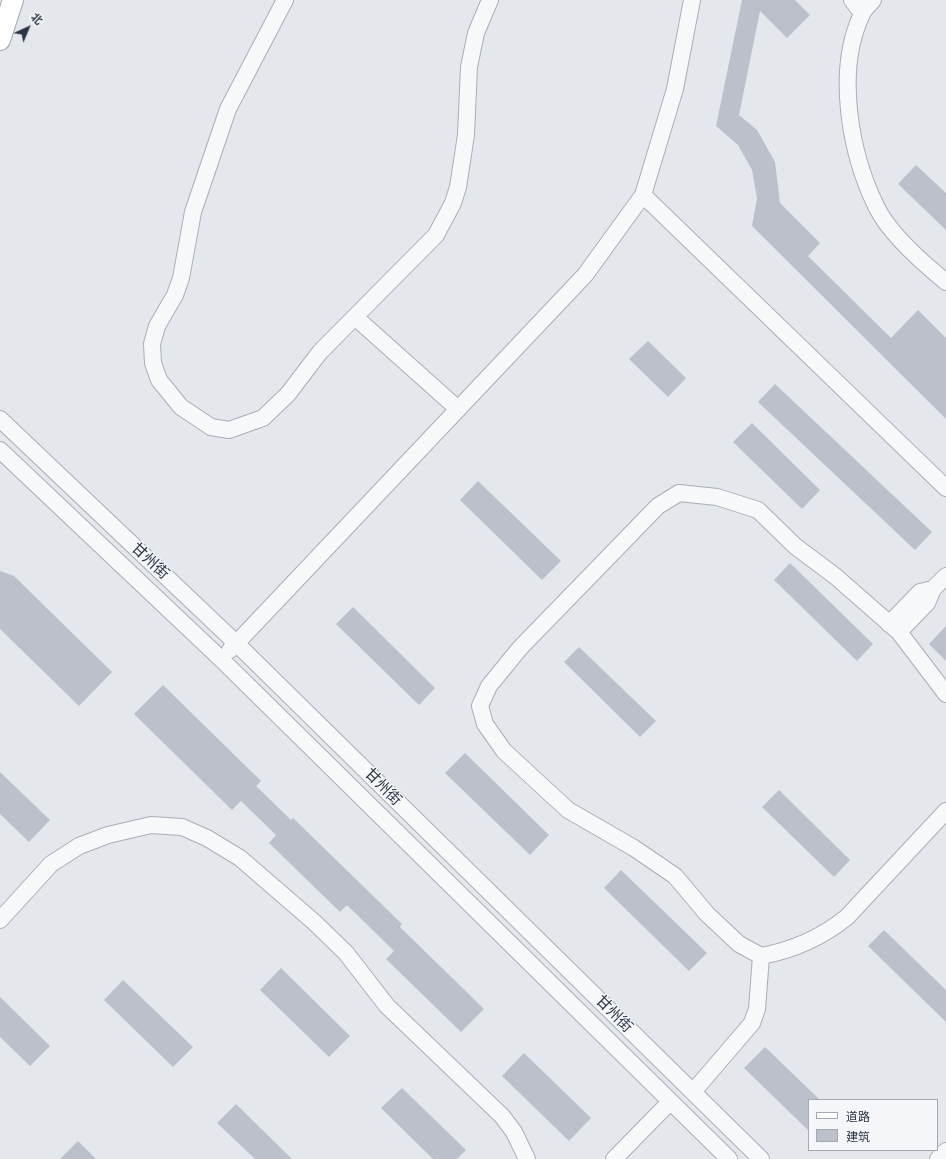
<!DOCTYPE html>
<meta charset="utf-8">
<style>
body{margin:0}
#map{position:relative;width:946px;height:1159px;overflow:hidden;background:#e4e7ec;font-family:"Alegreya Sans","Noto Sans SC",sans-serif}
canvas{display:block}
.legend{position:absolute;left:808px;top:1099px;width:130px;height:52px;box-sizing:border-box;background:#f4f6f9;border:1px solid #a4a8b1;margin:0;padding:5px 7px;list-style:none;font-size:12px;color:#2b3445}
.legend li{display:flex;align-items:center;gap:8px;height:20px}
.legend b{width:20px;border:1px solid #a4a8b1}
.north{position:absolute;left:8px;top:8px;width:40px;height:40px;-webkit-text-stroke:3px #f4f6f9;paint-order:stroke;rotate:44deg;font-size:11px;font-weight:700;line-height:16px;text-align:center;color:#2b3445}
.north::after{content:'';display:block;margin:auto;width:14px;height:18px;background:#2b3445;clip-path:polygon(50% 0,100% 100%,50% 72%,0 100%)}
</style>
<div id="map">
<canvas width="946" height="1159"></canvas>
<ul class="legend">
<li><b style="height:5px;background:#fff"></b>道路</li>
<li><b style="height:11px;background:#bbc0ca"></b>建筑</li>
</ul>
<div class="north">北</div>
</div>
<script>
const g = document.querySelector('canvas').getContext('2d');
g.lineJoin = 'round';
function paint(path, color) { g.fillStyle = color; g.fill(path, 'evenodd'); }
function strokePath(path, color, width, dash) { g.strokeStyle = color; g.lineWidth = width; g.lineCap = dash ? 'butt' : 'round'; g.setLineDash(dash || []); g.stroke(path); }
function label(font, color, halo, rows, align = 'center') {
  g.font = font + ' "Alegreya Sans","Noto Sans SC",sans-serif'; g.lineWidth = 3; g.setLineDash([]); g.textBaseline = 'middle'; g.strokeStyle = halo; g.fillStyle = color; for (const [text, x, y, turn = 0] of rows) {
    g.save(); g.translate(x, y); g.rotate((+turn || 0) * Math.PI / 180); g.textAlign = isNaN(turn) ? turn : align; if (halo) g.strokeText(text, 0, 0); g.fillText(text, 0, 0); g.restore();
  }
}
paint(new Path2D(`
 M742,0H795L810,15L787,38L760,11L739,115L757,130L775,162L780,203L820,243L808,256L891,338L918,310L946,338V419L752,226L757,198L752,170L738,145L716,126Z
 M916,165L946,193V230L898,184Z
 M648,341L686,378L668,397L629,359Z
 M775,384L932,532L915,550L758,402Z
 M752,423L820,490L802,509L733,442Z
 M478,481L561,561L542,580L460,500Z
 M790,563L873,644L857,661L774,580Z
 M0,571L14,576L112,672L79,706L0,629Z
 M353,607L435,688L419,705L336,624Z
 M946,626V661L929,644Z
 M579,647L656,721L640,737L564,662Z
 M163,685L261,781L256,786L291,820L293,818L402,924L400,927L484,1009L461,1032L386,959L394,951L347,905L340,912L269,843L276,835L241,801L232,810L134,714Z
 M465,753L549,835L530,855L445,773Z
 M0,772L50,820L29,842L0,814Z
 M779,790L850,860L834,877L762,807Z
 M621,870L707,953L689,971L604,888Z
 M884,930L946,990V1022L868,946Z
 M281,968L350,1036L329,1057L260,990Z
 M123,980L193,1047L173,1067L104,1000Z
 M0,997L50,1046L30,1066L0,1037Z
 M765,1047L820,1100H809V1131L744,1068Z
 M524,1053L591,1118L569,1141L502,1076Z
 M402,1088L466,1150L457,1159H433L381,1108Z
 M236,1104L292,1159H255L217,1123Z
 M78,1141L96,1159H60Z`), '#bbc0ca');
const minor = new Path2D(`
 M285,0L228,109L193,212L181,278L175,295L157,326L152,344L153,363L159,380L181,407L211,427L229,430L263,418L288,394L320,352L436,235L453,203L458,187L466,135L469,67L476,33L490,0
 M852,0L862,13
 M873,0C870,4 864,9 862,14C835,70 850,153 876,206C888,232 924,264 946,282
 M643,195L946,488
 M355,317L458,409
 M0,419L236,643L761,1159
 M0,450L221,659L729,1159
 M889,624L920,592L933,589
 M899,632L927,603L933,589L946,576
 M230,650L585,275L643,195L675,89L692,0
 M946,694L899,632L835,576L795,546L758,510L717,497L679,493L658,506L520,648L489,686L480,706L485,724L504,751L568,810L634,848L675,876L707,914L739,944L761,956C794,950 821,938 847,917L946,811
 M0,920L51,864L79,846L108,835L151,825L182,827L207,838L240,858L314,922L346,953L387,1006L502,1116L514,1132L527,1159
 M693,1092L752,1023L757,1009L761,956
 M614,1159L670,1102
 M938,1159L946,1151`);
const major = new Path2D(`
 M0,40L13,0`);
strokePath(minor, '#a9aeb7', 18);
strokePath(major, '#a3abb8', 22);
strokePath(minor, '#f7f8fa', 16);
strokePath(major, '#fff', 20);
label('15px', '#2b3445', '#f4f6f9', [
 ["甘州街",150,561,43],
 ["甘州街",383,787,45],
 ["甘州街",614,1014,45]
]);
</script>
